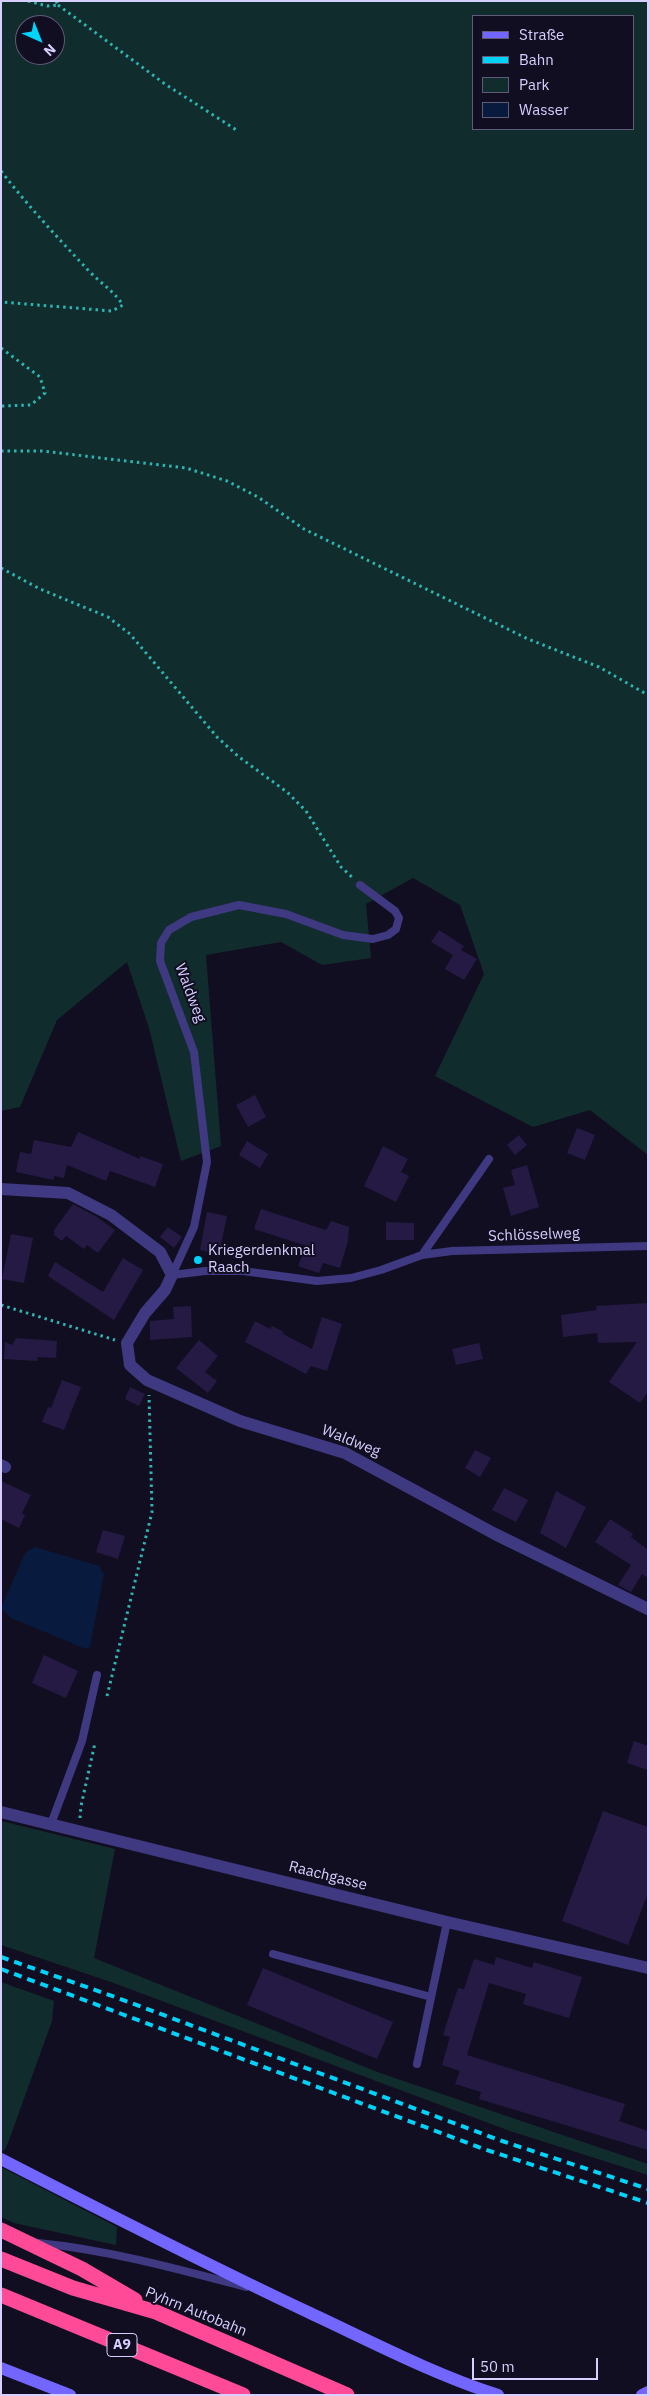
<!DOCTYPE html>
<meta charset="utf-8">
<style>
body{margin:0}
#map{position:relative;width:649px;height:2396px;overflow:hidden;background:#120e22;font-family:"IBM Plex Sans",sans-serif}
canvas{display:block}
.frame{position:absolute;inset:0;border:2px solid #d7cfff;pointer-events:none}
.legend{position:absolute;left:472px;top:15px;width:162px;height:115px;box-sizing:border-box;background:#120e22;border:1px solid #615b7a;margin:0;padding:6px 9px;list-style:none;font-size:15px;color:#d7cfff}
.legend li{display:flex;align-items:center;gap:10px;height:25px}
.legend b{width:25px;border:1px solid #615b7a}
.north{position:absolute;left:15px;top:15px;width:50px;height:50px;box-sizing:border-box;background:#120e22;border:1px solid #615b7a;border-radius:50%;rotate:136deg;font-size:14px;font-weight:700;line-height:20px;text-align:center;color:#d7cfff}
.north::after{content:'';display:block;margin:auto;width:18px;height:22px;background:#00d3f9;clip-path:polygon(50% 0,100% 100%,50% 72%,0 100%)}
.scale{position:absolute;left:472px;top:2358px;width:126px;height:22px;box-sizing:border-box;border:2px solid #d7cfff;border-top:0;padding-left:6px;font-size:15px;line-height:18px;white-space:nowrap;color:#d7cfff;-webkit-text-stroke:4px #120e22;paint-order:stroke}
</style>
<div id="map">
<canvas width="649" height="2396"></canvas>
<div class="frame"></div>
<ul class="legend">
<li><b style="height:6px;background:#7266ff"></b>Straße</li>
<li><b style="height:6px;background:#00d3f9"></b>Bahn</li>
<li><b style="height:14px;background:#112c2c"></b>Park</li>
<li><b style="height:14px;background:#091a3f"></b>Wasser</li>
</ul>
<div class="north">N</div>
<div class="scale">50 m</div>
</div>
<script>
const g = document.querySelector('canvas').getContext('2d');
g.lineJoin = 'round';
function paint(path, color) { g.fillStyle = color; g.fill(path, 'evenodd'); }
function strokePath(path, color, width, dash) { g.strokeStyle = color; g.lineWidth = width; g.lineCap = dash ? 'butt' : 'round'; g.setLineDash(dash || []); g.stroke(path); }
function label(font, color, halo, rows, align = 'center') {
  g.font = font + ' "IBM Plex Sans",sans-serif'; g.lineWidth = 4; g.setLineDash([]); g.textBaseline = 'middle'; g.strokeStyle = halo; g.fillStyle = color; for (const [text, x, y, turn = 0] of rows) {
    g.save(); g.translate(x, y); g.rotate((+turn || 0) * Math.PI / 180); g.textAlign = isNaN(turn) ? turn : align; if (halo) g.strokeText(text, 0, 0); g.fillText(text, 0, 0); g.restore();
  }
}
paint(new Path2D(`
 M1,1H648V1155L590,1110L533,1127L435,1076L484,974L460,905L413,878L366,904L371,958L322,965L281,942L206,955L221,1146L181,1161L149,1028L127,962L57,1020L20,1107L1,1111ZM473,16H633V129H473ZM25,25H55V55H25Z
 M1,1821L115,1849L94,1958L380,2073L648,2164V2175L510,2131L111,1982L1,1945Z
 M1,1982L54,2001L52,2021L8,2143L4,2151L1,2150Z
 M1,2167L117,2227L116,2245L14,2223L1,2217Z`), '#112c2c');
paint(new Path2D(`
 M35,1547L99,1566L104,1574L90,1647L86,1649L11,1618L1,1608L25,1553Z`), '#091a3f');
paint(new Path2D(`
 M439,930L464,946L461,950L477,959L464,980L445,969L453,955L431,942Z
 M255,1095L266,1117L248,1127L236,1105Z
 M577,1128L595,1135L585,1160L567,1153Z
 M78,1132L140,1159V1156L163,1164L155,1187L110,1171L106,1181L67,1165L64,1178L54,1176V1180L16,1172L20,1152L31,1154L34,1140L71,1147Z
 M519,1135L527,1145L515,1155L507,1145Z
 M247,1141L268,1154L260,1168L239,1155Z
 M383,1146L408,1159L401,1172L409,1176L396,1202L364,1186Z
 M527,1165L539,1207L511,1216L503,1188L515,1185L511,1170Z
 M73,1204L97,1217L115,1230L98,1253L87,1245L84,1249L66,1236L62,1241L54,1235V1230Z
 M261,1209L326,1230L331,1221L349,1227L348,1241L340,1268L323,1263L319,1273L298,1266L305,1248H313L254,1229Z
 M207,1212L227,1216L219,1254L200,1250Z
 M386,1222L414,1223V1240H386Z
 M168,1227L182,1237L174,1248L160,1237Z
 M11,1234L33,1238L24,1283L2,1279Z
 M123,1258L143,1270L114,1320L48,1276L55,1262L103,1292Z
 M648,1303V1392L640,1403L609,1382L637,1342L598,1343L597,1333L563,1337L561,1315L597,1310L596,1306Z
 M191,1306L192,1337L150,1340V1321L174,1319L173,1307Z
 M322,1317L342,1324L327,1371L311,1366L306,1374L245,1342L255,1321L270,1329L272,1326L284,1332L283,1334L312,1349Z
 M16,1338L57,1341L56,1358L38,1357L37,1361L4,1359L5,1342L12,1345Z
 M199,1340L218,1356L205,1372L217,1381L208,1393L176,1368Z
 M479,1343L483,1359L456,1365L452,1349Z
 M62,1380L81,1387L64,1430L42,1422L48,1407L51,1408Z
 M130,1387L145,1394L139,1406L125,1399Z
 M475,1450L491,1458L480,1477L465,1468Z
 M1,1481L31,1495L22,1513L25,1515L19,1528L1,1519Z
 M504,1488L528,1500L516,1522L492,1510Z
 M556,1491L586,1507L566,1548L540,1533Z
 M610,1519L633,1534L631,1537L648,1550V1578L642,1574L631,1592L618,1585L631,1565L595,1542Z
 M103,1530L125,1536L118,1559L96,1552Z
 M44,1655L78,1671L66,1698L32,1683Z
 M634,1741L648,1746V1770L627,1763Z
 M603,1811L648,1827V1893L628,1945L562,1921Z
 M496,1957L532,1968L534,1962L582,1977L569,2018L523,2004L526,1994L489,1983L467,2055L625,2104L619,2121L648,2131V2150L479,2099L481,2092L455,2084L460,2071L442,2065L450,2037L443,2035L458,1988L464,1989L474,1959L494,1965Z
 M263,1968L393,2022L377,2059L247,2005Z`), '#241a43');
strokePath(new Path2D(`
 M28,1L47,6L58,5L56,1
 M58,5L165,84L238,131
 M1,171C28,206 58,238 88,270C100,283 113,290 123,305L112,311L1,302
 M1,348L40,377L45,393L31,405L1,406
 M1,451H42L186,468L227,481L258,497L304,529L528,639L599,667L648,695
 M1,568L40,589L108,617L130,634L217,737L239,757L287,792L306,811L341,867L353,878
 M1,1305L115,1340
 M107,1696L152,1512L149,1395
 M80,1818L81,1806L95,1743`), '#2eb4b3', 3, [2.5, 4]);
strokePath(new Path2D(`
 M422,1255L489,1159
 M172,1275L194,1227L207,1162L194,1052L160,961L161,943L169,930L191,917L239,905L286,914L343,935L373,939L388,935L396,929L399,918L395,911L360,885
 M172,1275L205,1271H243L317,1281L351,1278L381,1270L422,1255L452,1251L648,1246
 M51,1824L82,1741L97,1675
 M273,1954L431,1997
 M417,2064L447,1922
 M38,2243C109,2250 178,2269 246,2287`), '#3f3981', 8);
strokePath(new Path2D(`
 M1,1189L68,1193L111,1215L160,1252L172,1275L165,1290L145,1313L127,1343L130,1365L147,1380L240,1421L345,1453L495,1534L648,1609
 M1,1465L5,1467
 M1,1812L447,1922L648,1968`), '#3f3981', 12);
strokePath(new Path2D(`
 M1,2159C104,2212 206,2264 310,2313C372,2342 433,2374 498,2395
 M1,2368L70,2395
 M642,2395L648,2392`), '#7266ff', 12);
strokePath(new Path2D(`
 M1,2230L82,2269L135,2300
 M1,2259L73,2288L156,2312L347,2395
 M1,2295L243,2395`), '#ff4a97', 15);
strokePath(new Path2D(`
 M1,1957L115,1997L502,2141L648,2189
 M1,1969L484,2149L648,2203`), '#00d3f9', 4, [8, 6]);
for (const [x, y, r, color] of [
 [198,1260,5,"#00d3f9"]
]) { const dot = new Path2D(); dot.arc(x, y, r, 0, 2 * Math.PI); g.fillStyle = color; g.fill(dot); strokePath(dot, '#120e22', 2); }
for (const [x, y, w] of [
 [122,2345,30]
]) { const box = new Path2D(); box.roundRect(x - w / 2, y - 11.5, w, 23, 4); g.fillStyle = '#120e22'; g.fill(box); strokePath(box, '#d7cfff', 1); }
label('bold 14px', '#d7cfff', null, [
 ["A9",122,2345]
]);
label('15px', '#d7cfff', '#120e22', [
 ["Waldweg",190,993,69],
 ["Schlösselweg",534,1235,-2],
 ["Waldweg",351,1441,22],
 ["Raachgasse",328,1876,14],
 ["Pyhrn Autobahn",196,2312,22]
]);
label('15px', '#d7cfff', '#120e22', [
 ["Kriegerdenkmal",208,1251],
 ["Raach",208,1268]
], 'left');
</script>
